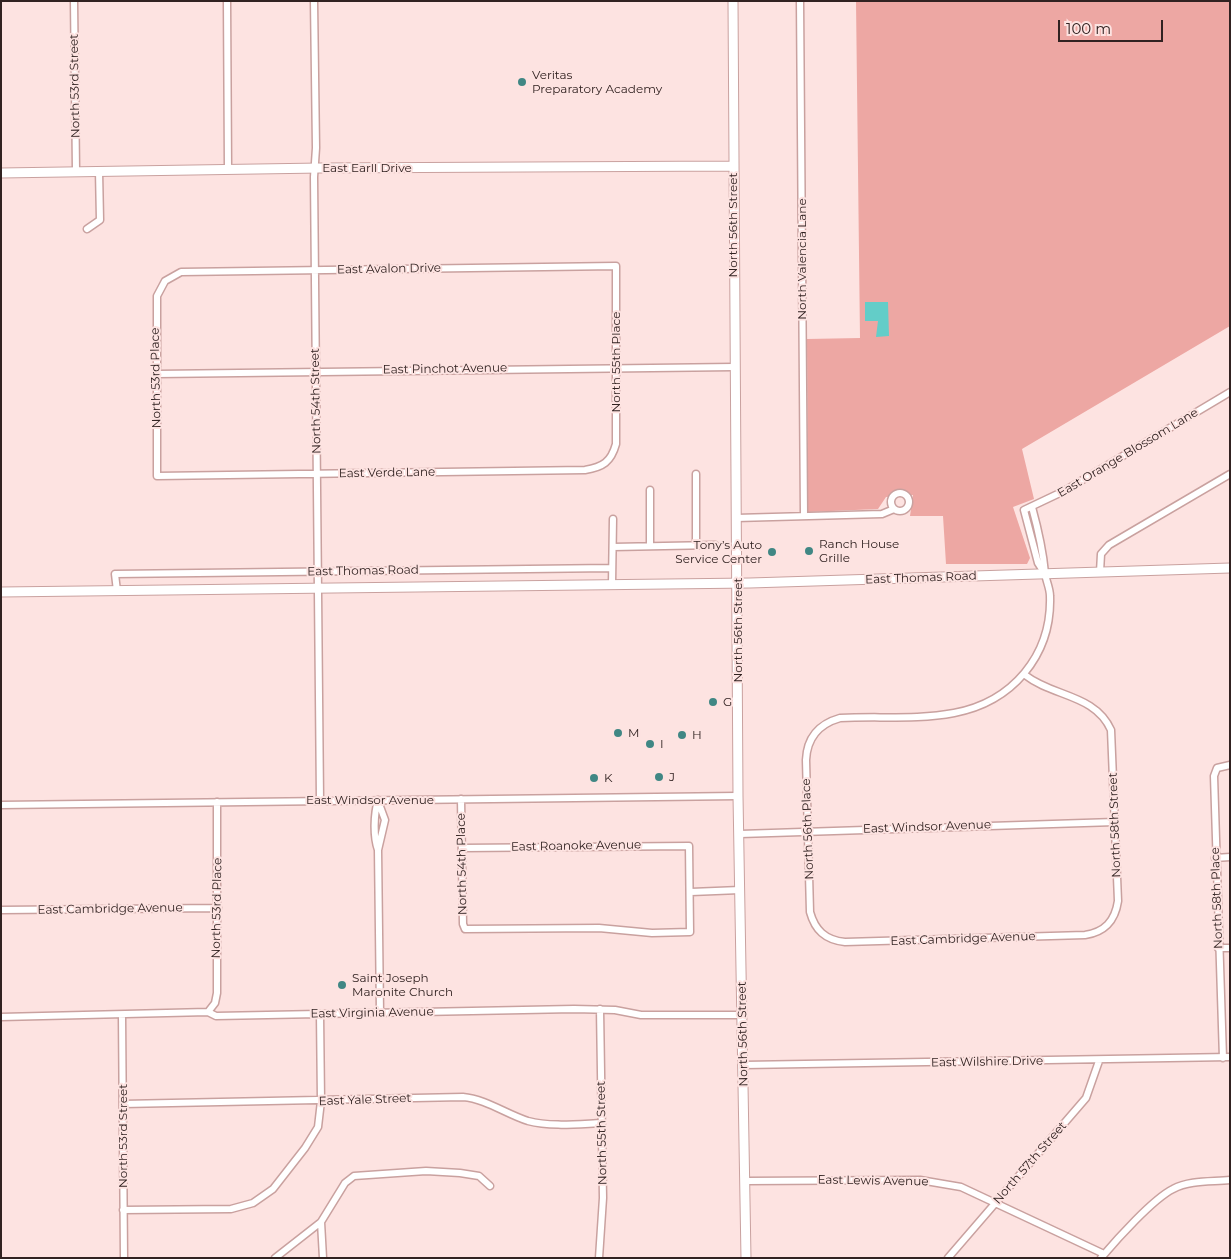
<!DOCTYPE html>
<meta charset="utf-8">
<style>
body{margin:0}
#map{position:relative;width:1231px;height:1259px;overflow:hidden;background:#fde3e1;font-family:Montserrat,sans-serif}
canvas{display:block}
.frame{position:absolute;inset:0;border:2px solid #312221;pointer-events:none}
.scale{position:absolute;left:1058px;top:20px;width:105px;height:22px;box-sizing:border-box;border:2px solid #312221;border-top:0;padding-left:6px;font-size:15px;line-height:18px;white-space:nowrap;color:#312221;-webkit-text-stroke:4px #fde3e1;paint-order:stroke}
</style>
<div id="map">
<canvas width="1231" height="1259"></canvas>
<div class="frame"></div>
<div class="scale">100 m</div>
</div>
<script>
const g = document.querySelector('canvas').getContext('2d');
g.lineJoin = 'round';
function paint(path, color) { g.fillStyle = color; g.fill(path, 'evenodd'); }
function strokePath(path, color, width, dash) { g.strokeStyle = color; g.lineWidth = width; g.lineCap = dash ? 'butt' : 'round'; g.setLineDash(dash || []); g.stroke(path); }
function label(font, color, halo, rows, align = 'center') {
  g.font = font + ' Montserrat,sans-serif'; g.lineWidth = 4; g.setLineDash([]); g.textBaseline = 'middle'; g.strokeStyle = halo; g.fillStyle = color; for (const [text, x, y, turn = 0] of rows) {
    g.save(); g.translate(x, y); g.rotate((+turn || 0) * Math.PI / 180); g.textAlign = isNaN(turn) ? turn : align; if (halo) g.strokeText(text, 0, 0); g.fillText(text, 0, 0); g.restore();
  }
}
paint(new Path2D(`
 M856,1H1230V326L1022,449L1034,499L1013,507L1030,558L1027,564H946L943,516H910L913,495L886,497L878,509L808,512L807,339L860,338Z`), '#eda7a3');
paint(new Path2D(`
 M865,302H888L889,336L876,337L878,321H865Z`), '#63cdc8');
const street = new Path2D(`
 M74,1L76,171
 M227,1L228,169
 M314,1L316,148L314,177L320,800
 M800,1L804,516
 M87,229L100,220L99,171
 M616,266V444C611,462 603,467 585,470L157,476V296L165,281L181,272Z
 M157,374L734,367
 M891 502a9 9 0 1 1 18 0a9 9 0 1 1-18 0Z
 M736,518L882,514L894,509
 M696,545V474
 M650,546V490
 M613,547L715,545
 M1100,572L1101,554L1109,545L1230,474
 M1045,574L1038,563L1024,510L1064,491L1230,392
 M612,584L613,519
 M117,591L115,574L611,568
 M1025,675C1053,697 1095,694 1111,730L1118,901C1115,921 1105,932 1085,935L845,942C825,940 815,930 810,912L806,760C807,737 819,724 840,718C877,716 917,720 954,713C1012,702 1052,656 1050,596C1050,588 1046,581 1045,573C1043,551 1038,529 1032,507
 M461,799L463,924L465,929L599,928L652,933L690,932L689,846L462,848
 M378,800C374,814 373,836 378,850L380,1013
 M1,805L738,796
 M740,834L1115,822
 M378,850L385,820L378,801
 M1215,858L1230,857
 M691,892L740,890
 M1,910L218,908
 M1218,948H1230
 M208,1012L215,1003L217,993V802
 M122,1015L124,1258
 M1,1017L208,1012L216,1016L574,1009L615,1010L641,1015H743
 M1223,1058L1214,776L1217,768L1230,765
 M744,1065L1230,1057
 M123,1104L463,1097C486,1099 506,1114 528,1121C551,1127 578,1124 602,1123
 M746,1181L920,1180L961,1187L1104,1254
 M123,1210L231,1209L253,1203L273,1189L305,1148L318,1127L321,1101L320,1014
 M321,1222L323,1258
 M275,1258L321,1222L345,1183L354,1176L426,1171L460,1173L479,1176L490,1186
 M599,1258L603,1198L600,1009
 M948,1258L1086,1098L1099,1061
 M1101,1258C1117,1239 1153,1199 1173,1189C1190,1180 1212,1182 1230,1180`);
const secondary = new Path2D(`
 M733,1L738,796L746,1258
 M1,173L321,168L733,166
 M1,592L750,583L1230,568`);
strokePath(street, '#c9a19f', 9);
strokePath(secondary, '#c9a19f', 11);
strokePath(street, '#fff', 6);
strokePath(secondary, '#fff', 9);
for (const [x, y, r, color] of [
 [522,82,5,"#408784"],
 [809,551,5,"#408784"],
 [772,552,5,"#408784"],
 [713,702,5,"#408784"],
 [618,733,5,"#408784"],
 [682,735,5,"#408784"],
 [650,744,5,"#408784"],
 [659,777,5,"#408784"],
 [594,778,5,"#408784"],
 [342,985,5,"#408784"]
]) { const dot = new Path2D(); dot.arc(x, y, r, 0, 2 * Math.PI); g.fillStyle = color; g.fill(dot); strokePath(dot, '#fde3e1', 2); }
label('12px', '#312221', '#fde3e1', [
 ["Veritas",532,75],
 ["Preparatory Academy",532,89],
 ["Ranch House",819,544],
 ["Grille",819,558],
 ["Tony’s Auto",762,545,"right"],
 ["Service Center",762,559,"right"],
 ["G",723,702],
 ["M",628,733],
 ["H",692,735],
 ["I",660,744],
 ["J",669,777],
 ["K",604,778],
 ["Saint Joseph",352,978],
 ["Maronite Church",352,992]
], 'left');
label('12px', '#312221', '#fde3e1', [
 ["North 53rd Street",75,86,-91],
 ["East Earll Drive",367,168],
 ["North 56th Street",733,225,-90],
 ["North Valencia Lane",802,259,-90],
 ["East Avalon Drive",389,269,-1],
 ["North 55th Place",616,362,-90],
 ["East Pinchot Avenue",445,369,-1],
 ["North 53rd Place",156,378,-91],
 ["North 54th Street",316,401,-91],
 ["East Orange Blossom Lane",1128,453,-31],
 ["East Verde Lane",387,473,-1],
 ["East Thomas Road",363,571,-1],
 ["East Thomas Road",921,578,-2],
 ["North 56th Street",738,630,-90],
 ["East Windsor Avenue",370,800],
 ["North 58th Street",1115,825,-92],
 ["East Windsor Avenue",927,827,-2],
 ["North 56th Place",808,829,-92],
 ["East Roanoke Avenue",576,846,-1],
 ["North 54th Place",462,864,-91],
 ["North 58th Place",1217,898,-92],
 ["North 53rd Place",217,908,-89],
 ["East Cambridge Avenue",110,909,-1],
 ["East Cambridge Avenue",963,939,-2],
 ["East Virginia Avenue",372,1013,-1],
 ["North 56th Street",743,1034,-91],
 ["East Wilshire Drive",987,1062,-1],
 ["East Yale Street",365,1100,-2],
 ["North 55th Street",602,1133,-91],
 ["North 53rd Street",123,1136,-90],
 ["North 57th Street",1030,1163,-49],
 ["East Lewis Avenue",873,1181,1]
]);
</script>
